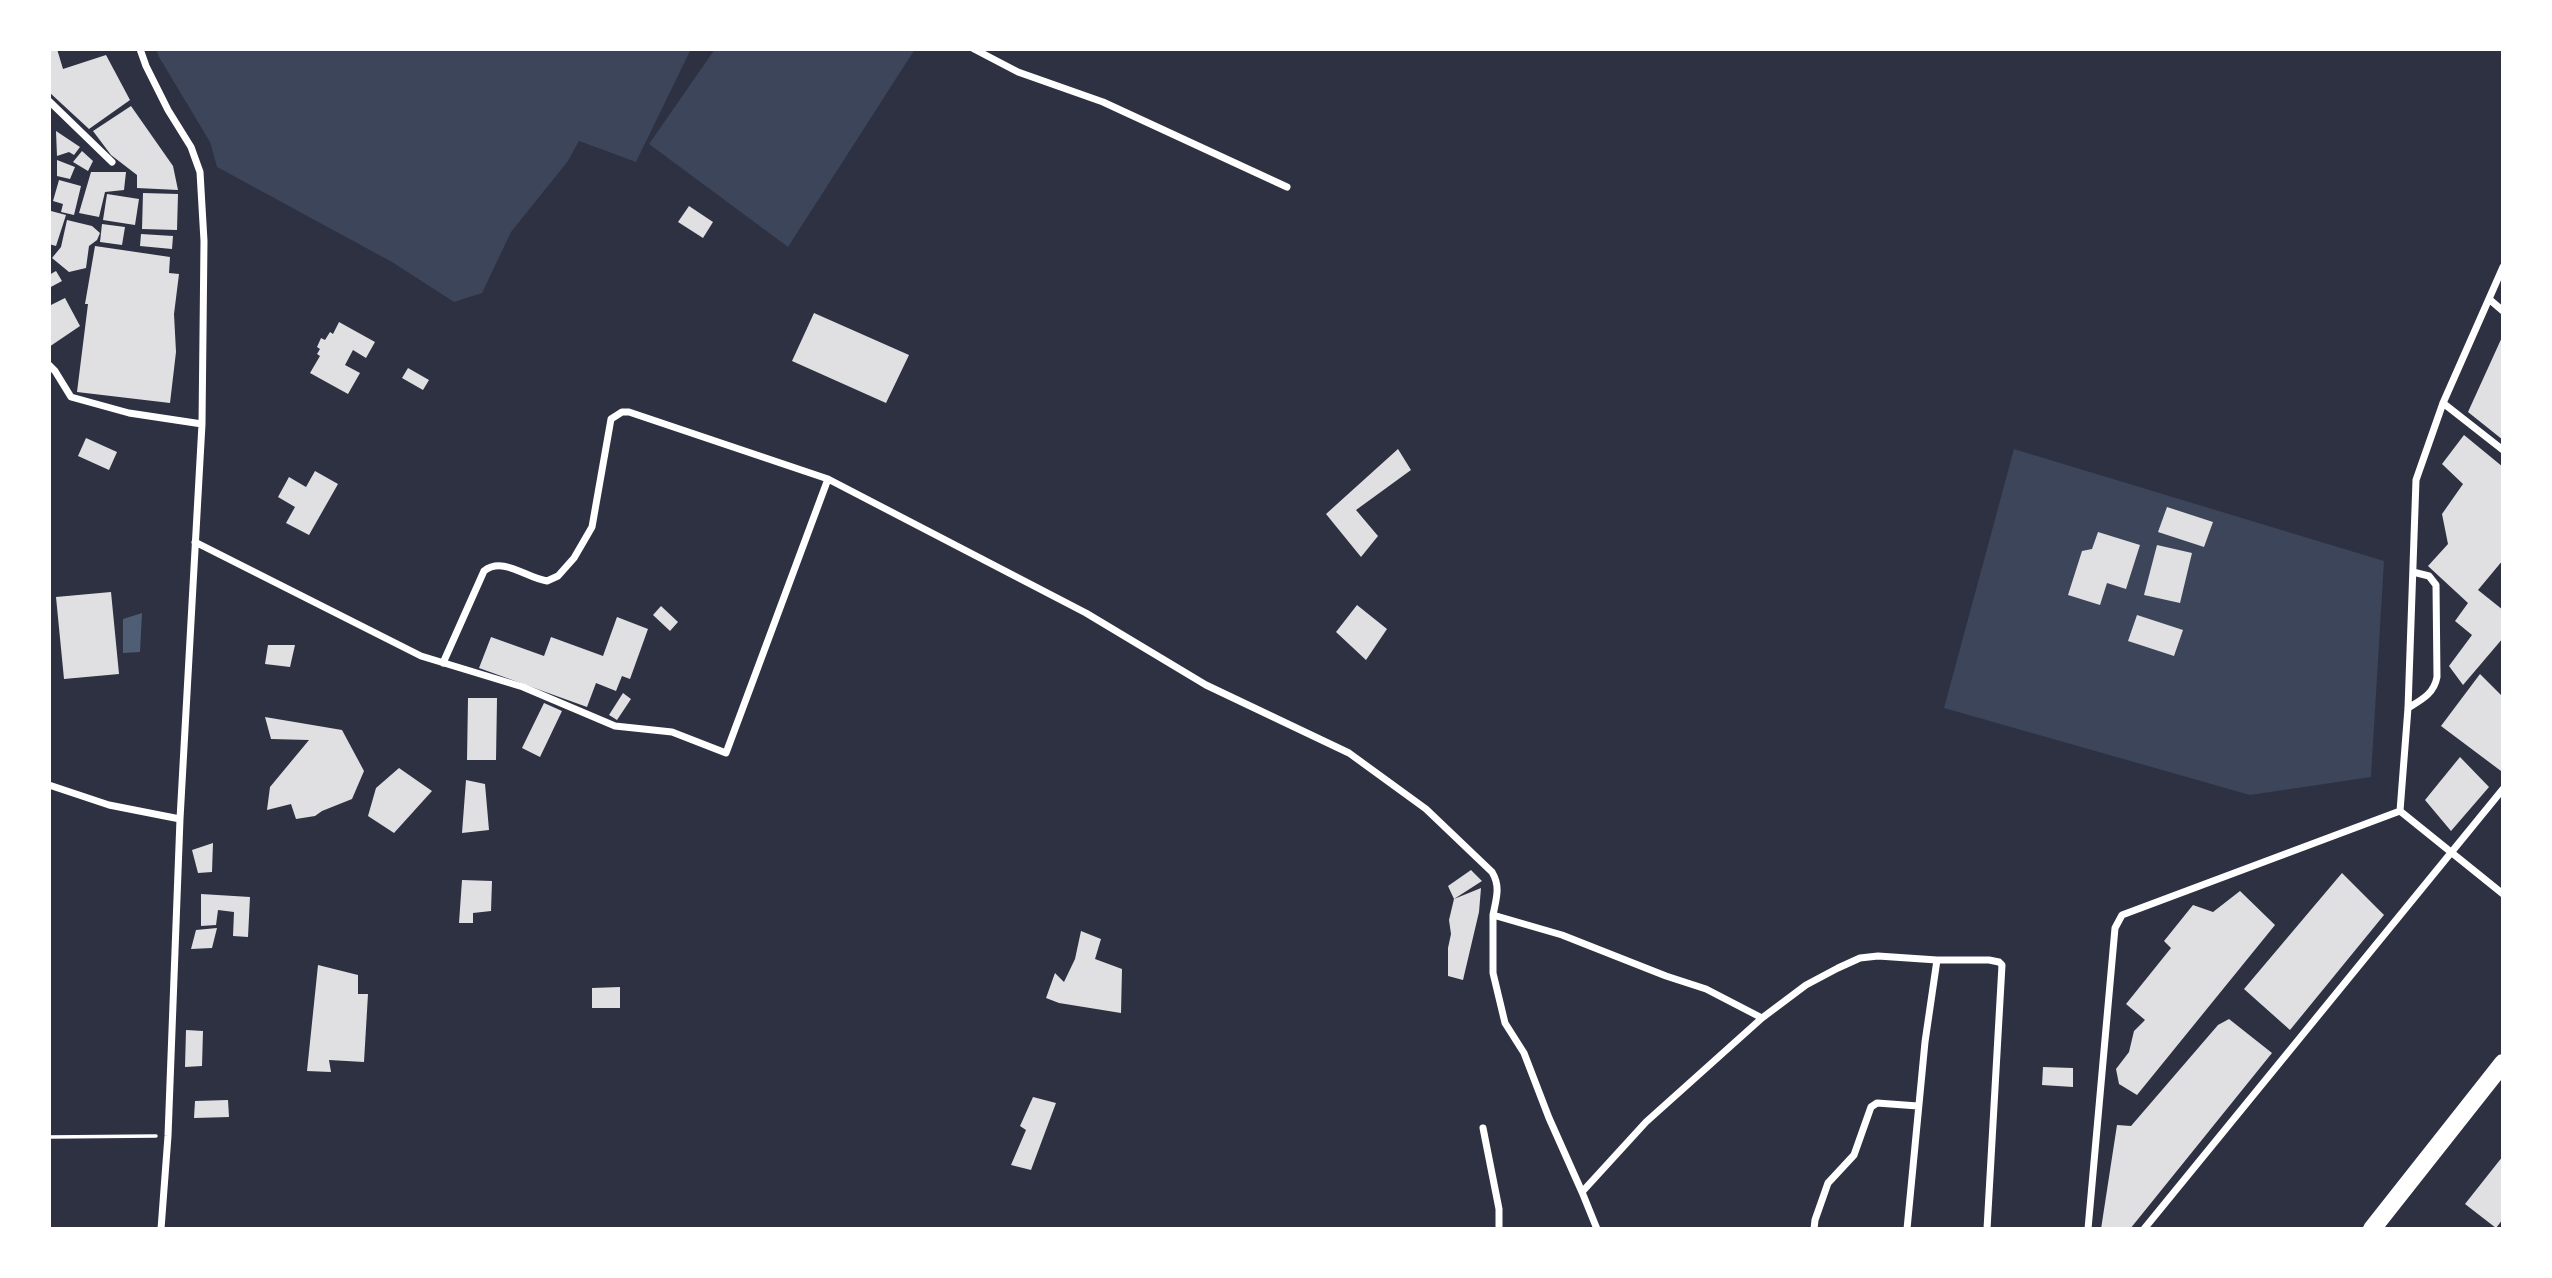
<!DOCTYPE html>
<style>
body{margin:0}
#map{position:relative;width:2552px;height:1278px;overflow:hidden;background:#2d3142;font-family:Ubuntu,sans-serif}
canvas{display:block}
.frame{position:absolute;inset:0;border:51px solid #fff;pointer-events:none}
</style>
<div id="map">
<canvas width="2552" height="1278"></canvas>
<div class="frame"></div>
</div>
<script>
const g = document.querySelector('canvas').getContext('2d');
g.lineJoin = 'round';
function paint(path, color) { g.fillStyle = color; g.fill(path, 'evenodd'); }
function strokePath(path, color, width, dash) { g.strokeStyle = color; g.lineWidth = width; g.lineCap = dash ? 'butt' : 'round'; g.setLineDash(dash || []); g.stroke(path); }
paint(new Path2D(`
 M156,49H691L636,162L579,141L568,161L511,232L482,293L454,302L392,262L217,167L210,142L159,57Z
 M715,49H915L788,247L649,144Z
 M2014,449L2384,561L2371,777L2250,795L1944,708Z`), '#3c4559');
paint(new Path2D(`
 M142,613L140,652L123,653V619Z`), '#4f5d75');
paint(new Path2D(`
 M49,49H57L63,69L106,55L130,100L89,129L49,92Z
 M131,106L173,166L178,190L137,188V175L111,155L93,131Z
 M56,131L80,147L74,155L69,152L57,156Z
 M82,151L93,161L88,171L73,162Z
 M57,160L75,167L70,179L57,176Z
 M91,172H126L124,190L105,192L99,217L79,213Z
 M59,180L81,186L74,215L61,212L63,204L53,201Z
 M143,193L178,194L177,230L142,229Z
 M107,194L139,199L135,225L103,220Z
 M689,206L713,222L703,238L678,222Z
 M51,211L66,215L56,246L49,244L51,236H49V219Z
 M67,220L92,226L100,233L97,240L89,246L86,268L69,272L52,258L61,247Z
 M102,224L125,227L122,245L100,242Z
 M141,234L173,236L172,249L140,246Z
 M95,246L170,257L169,273L179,274L174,314L176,352L170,403L77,392L88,304H85Z
 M56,271L62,281L49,288V275Z
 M65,298L80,326L49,347V306Z
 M814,313L909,355L886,403L792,361Z
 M339,322L375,342L366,358L353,350L345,365L360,373L348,394L310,373L320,356L317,354L320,349L317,347L321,338L325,340L330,332L333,334Z
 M2503,335V440L2468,412Z
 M408,368L429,380L423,390L402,378Z
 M2464,435L2503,467V560L2478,590L2503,610V638L2463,685L2449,666L2472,635L2455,621L2468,603L2428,566L2448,544L2442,514L2463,484L2442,464Z
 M86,438L117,452L109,470L78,456Z
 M1398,449L1411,470L1356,510L1378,536L1361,557L1326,514Z
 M315,471L338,484L309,535L286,523L295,507L278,497L289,477L306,487Z
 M2167,507L2213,522L2204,547L2158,532Z
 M2098,532L2140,545L2126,589L2107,583L2100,605L2068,595L2082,551L2092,549Z
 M2157,545L2192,553L2180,603L2144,595Z
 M111,592L119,674L64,679L56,597Z
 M1357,605L1387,629L1366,660L1336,632Z
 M661,606L678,622L670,631L653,615Z
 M2137,615L2183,630L2174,656L2128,641Z
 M617,617L648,629L630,679L622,676L616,691L596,683L587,707L479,668L491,637L544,656L551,637L603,656Z
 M268,645H295L290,667L265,664Z
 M2480,674L2503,697L2501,771L2441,726Z
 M623,693L631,699L617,720L609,715Z
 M468,698H497L496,760H467Z
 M544,703L562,711L540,757L522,748Z
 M265,717L342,730L364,771L352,799L322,811L315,816L296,819L291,804L267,810L270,787L309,740L271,739Z
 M2460,757L2489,787L2451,831L2425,800Z
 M399,768L432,791L394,833L368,816L376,788Z
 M466,780L485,784L489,830L462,833Z
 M213,843L212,872L198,873L192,850Z
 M1471,870L1482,881L1454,899L1448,886Z
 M2342,873L2384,915L2290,1030L2244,989Z
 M462,880L492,881L491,911L473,913V923H459Z
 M1481,888L1479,912L1463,980L1448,976V948L1451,934L1449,920L1454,899Z
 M2240,891L2275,925L2137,1095L2119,1084L2116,1069L2129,1052L2134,1031L2145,1020L2126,1004L2171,948L2164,941L2193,905L2213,912Z
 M201,894L250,897L248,937L233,936L234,912L218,910L216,925L201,926Z
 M217,928L212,948L191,949L196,930Z
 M1081,931L1101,939L1095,959L1122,969L1121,1013L1059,1003L1046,998L1055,973L1064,982L1075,959Z
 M318,965L358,975V994H368L364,1062L329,1060L331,1072L307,1071Z
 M620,987V1008H592V988Z
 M2229,1019L2272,1053L2130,1229H2101L2117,1125L2131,1126L2218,1025Z
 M186,1030L203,1031L202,1066L185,1067Z
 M2043,1067L2073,1068V1087L2042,1085Z
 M1033,1097L1056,1103L1031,1170L1011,1165L1026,1130L1020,1126Z
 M228,1100L229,1117L194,1118L195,1101Z
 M2503,1156V1219L2496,1228L2465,1204Z`), '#e0e0e3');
strokePath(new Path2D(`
 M49,1137L156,1136`), '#fff', 3.5);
strokePath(new Path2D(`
 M140,49L146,66L168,110L191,147L200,172L204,241L202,424L180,819L168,1136L161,1229
 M974,49L1018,72L1103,102L1287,187
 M49,101L112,162
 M2489,299L2503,311
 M49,365L55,371L71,397L129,413L202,424
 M2443,403L2503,450
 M195,542L421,656L523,687L615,726L672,732L726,753L828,479
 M443,663L484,571C503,556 526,578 547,581L558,576L574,558L592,527L611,419L622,412H629L828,479L1086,613L1206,685L1349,753L1426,809L1492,872C1501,887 1496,899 1493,915
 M2408,708C2421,700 2434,694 2437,677L2436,585L2429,576L2413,572
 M49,785L109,805L180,819
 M2400,811L2503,894
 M1483,1128L1499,1209V1229
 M1582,1192L1549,1118L1524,1053L1505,1023L1493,973V915L1562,935L1666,976L1706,989L1762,1018
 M1597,1229L1582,1192L1646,1122L1762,1018L1806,985L1838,968L1860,958L1878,956L1937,960H1989L1999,962L2002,965L1987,1229
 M1814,1229L1815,1220L1828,1183L1854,1155L1871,1107L1877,1103L1918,1106
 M1907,1229L1925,1042L1937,960
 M2088,1229L2115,928L2122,915L2400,811L2408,708L2416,480L2443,403L2503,267
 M2144,1229L2503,789`), '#fff', 7);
strokePath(new Path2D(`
 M2372,1229L2503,1063`), '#fff', 18);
</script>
